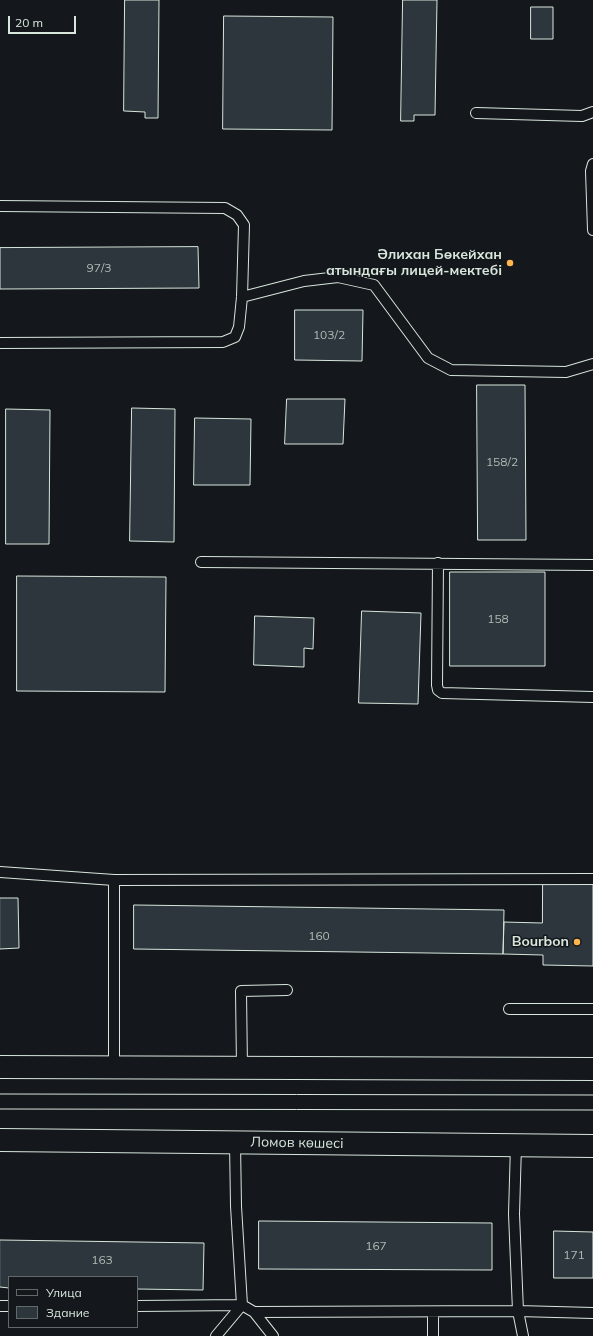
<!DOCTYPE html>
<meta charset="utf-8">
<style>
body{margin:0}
#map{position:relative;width:593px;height:1336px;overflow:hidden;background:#14181c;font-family:Mulish,sans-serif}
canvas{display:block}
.legend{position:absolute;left:8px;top:1276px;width:130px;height:52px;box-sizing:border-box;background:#14181c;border:1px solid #626a69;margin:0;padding:5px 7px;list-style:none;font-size:12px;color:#d8e6dc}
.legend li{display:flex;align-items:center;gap:8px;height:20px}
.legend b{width:20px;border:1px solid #626a69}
.scale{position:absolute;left:8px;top:16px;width:68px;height:18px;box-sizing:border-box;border:2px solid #d8e6dc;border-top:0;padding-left:5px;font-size:12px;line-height:14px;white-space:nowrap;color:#d8e6dc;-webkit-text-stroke:3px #14181c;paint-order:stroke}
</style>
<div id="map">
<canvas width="593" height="1336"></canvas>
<ul class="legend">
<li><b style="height:5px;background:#14181c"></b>Улица</li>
<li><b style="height:11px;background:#2c363c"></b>Здание</li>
</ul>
<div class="scale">20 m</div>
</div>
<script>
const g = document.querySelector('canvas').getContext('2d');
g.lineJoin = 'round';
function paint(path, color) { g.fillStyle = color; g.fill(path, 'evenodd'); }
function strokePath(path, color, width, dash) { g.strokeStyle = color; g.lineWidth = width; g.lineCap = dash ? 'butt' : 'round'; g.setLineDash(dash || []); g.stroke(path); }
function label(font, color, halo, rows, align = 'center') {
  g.font = font + ' Mulish,sans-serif'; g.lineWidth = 3; g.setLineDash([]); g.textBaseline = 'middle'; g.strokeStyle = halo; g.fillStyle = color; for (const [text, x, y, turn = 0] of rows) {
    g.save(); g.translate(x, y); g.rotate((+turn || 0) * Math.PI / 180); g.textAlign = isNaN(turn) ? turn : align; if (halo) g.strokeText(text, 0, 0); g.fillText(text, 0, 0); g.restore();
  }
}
const building = new Path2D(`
 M125,0H159L158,118H145V112L124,111Z
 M403,0H437L435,115H414V121H401Z
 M531,7H553V39H531Z
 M224,16L333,17L332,130L223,129Z
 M198,247L199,288L0,289V248Z
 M295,310H363L362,361L295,360Z
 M477,385H525L526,540H478Z
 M287,399H345L343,444H285Z
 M132,408L175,409L174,542L130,541Z
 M6,409L50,410L49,544H6Z
 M195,418L251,419L250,485H194Z
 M450,572H545V666H450Z
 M17,576L166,577L165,692L17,691Z
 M362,611L421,613L418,704L359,703Z
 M255,616L314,618L313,649L304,648V667L254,665Z
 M543,883L593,884V966L543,965V955L503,954L504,922L542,923Z
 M0,898H18L19,948L0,949Z
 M134,905L504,910L503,954L134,949Z
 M259,1221L492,1223V1270L259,1269Z
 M554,1231L593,1232V1278H554Z
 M0,1240L204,1243L203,1290L137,1289V1277H9V1288L0,1287Z`);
paint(building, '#2c363c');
strokePath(building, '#d8e6dc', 1);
const lane = new Path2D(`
 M476,113L582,116L593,112
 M593,164L591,171L593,230
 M0,206L225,208L237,215L244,225L242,297L239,327L235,337L223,342L0,343
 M242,297L304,281L338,277L374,285L428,358L451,370L566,372L593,364
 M201,562L593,565
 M438,563L437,685L438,690L442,693L593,697
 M0,872L114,880L593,879
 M509,1009H593
 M114,1068V880
 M242,1068L241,991L287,990
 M516,1145L514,1214L518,1311L523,1336
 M0,1306H9
 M137,1306L242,1305L254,1312L518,1311L593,1313
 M254,1312L273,1336
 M216,1336L242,1305L236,1206L235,1143
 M433,1336V1312`);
const primary = new Path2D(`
 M0,1067L593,1069
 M0,1140L593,1146`);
strokePath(lane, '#d8e6dc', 12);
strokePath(primary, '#d8e6dc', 24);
strokePath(lane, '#14181c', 10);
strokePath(primary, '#14181c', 22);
strokePath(new Path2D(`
 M0,1094L593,1095
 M0,1109L593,1110`), '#d8e6dc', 1);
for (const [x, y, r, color] of [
 [510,263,4,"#ffb74d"],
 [577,942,4,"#ffb74d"]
]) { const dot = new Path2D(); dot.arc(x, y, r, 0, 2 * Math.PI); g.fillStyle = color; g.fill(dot); strokePath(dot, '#14181c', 1.5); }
label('12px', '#adbab4', null, [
 ["97/3",99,268],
 ["103/2",329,335],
 ["158/2",502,462],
 ["158",498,619],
 ["160",319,936],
 ["167",376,1246],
 ["171",574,1255],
 ["163",102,1260]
]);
label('bold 14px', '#d8e6dc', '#14181c', [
 ["Әлихан Бөкейхан",502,255],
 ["атындағы лицей-мектебі",502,271],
 ["Bourbon",569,942]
], 'right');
label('14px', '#d8e6dc', '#14181c', [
 ["Ломов көшесі",297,1143,1]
]);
</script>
